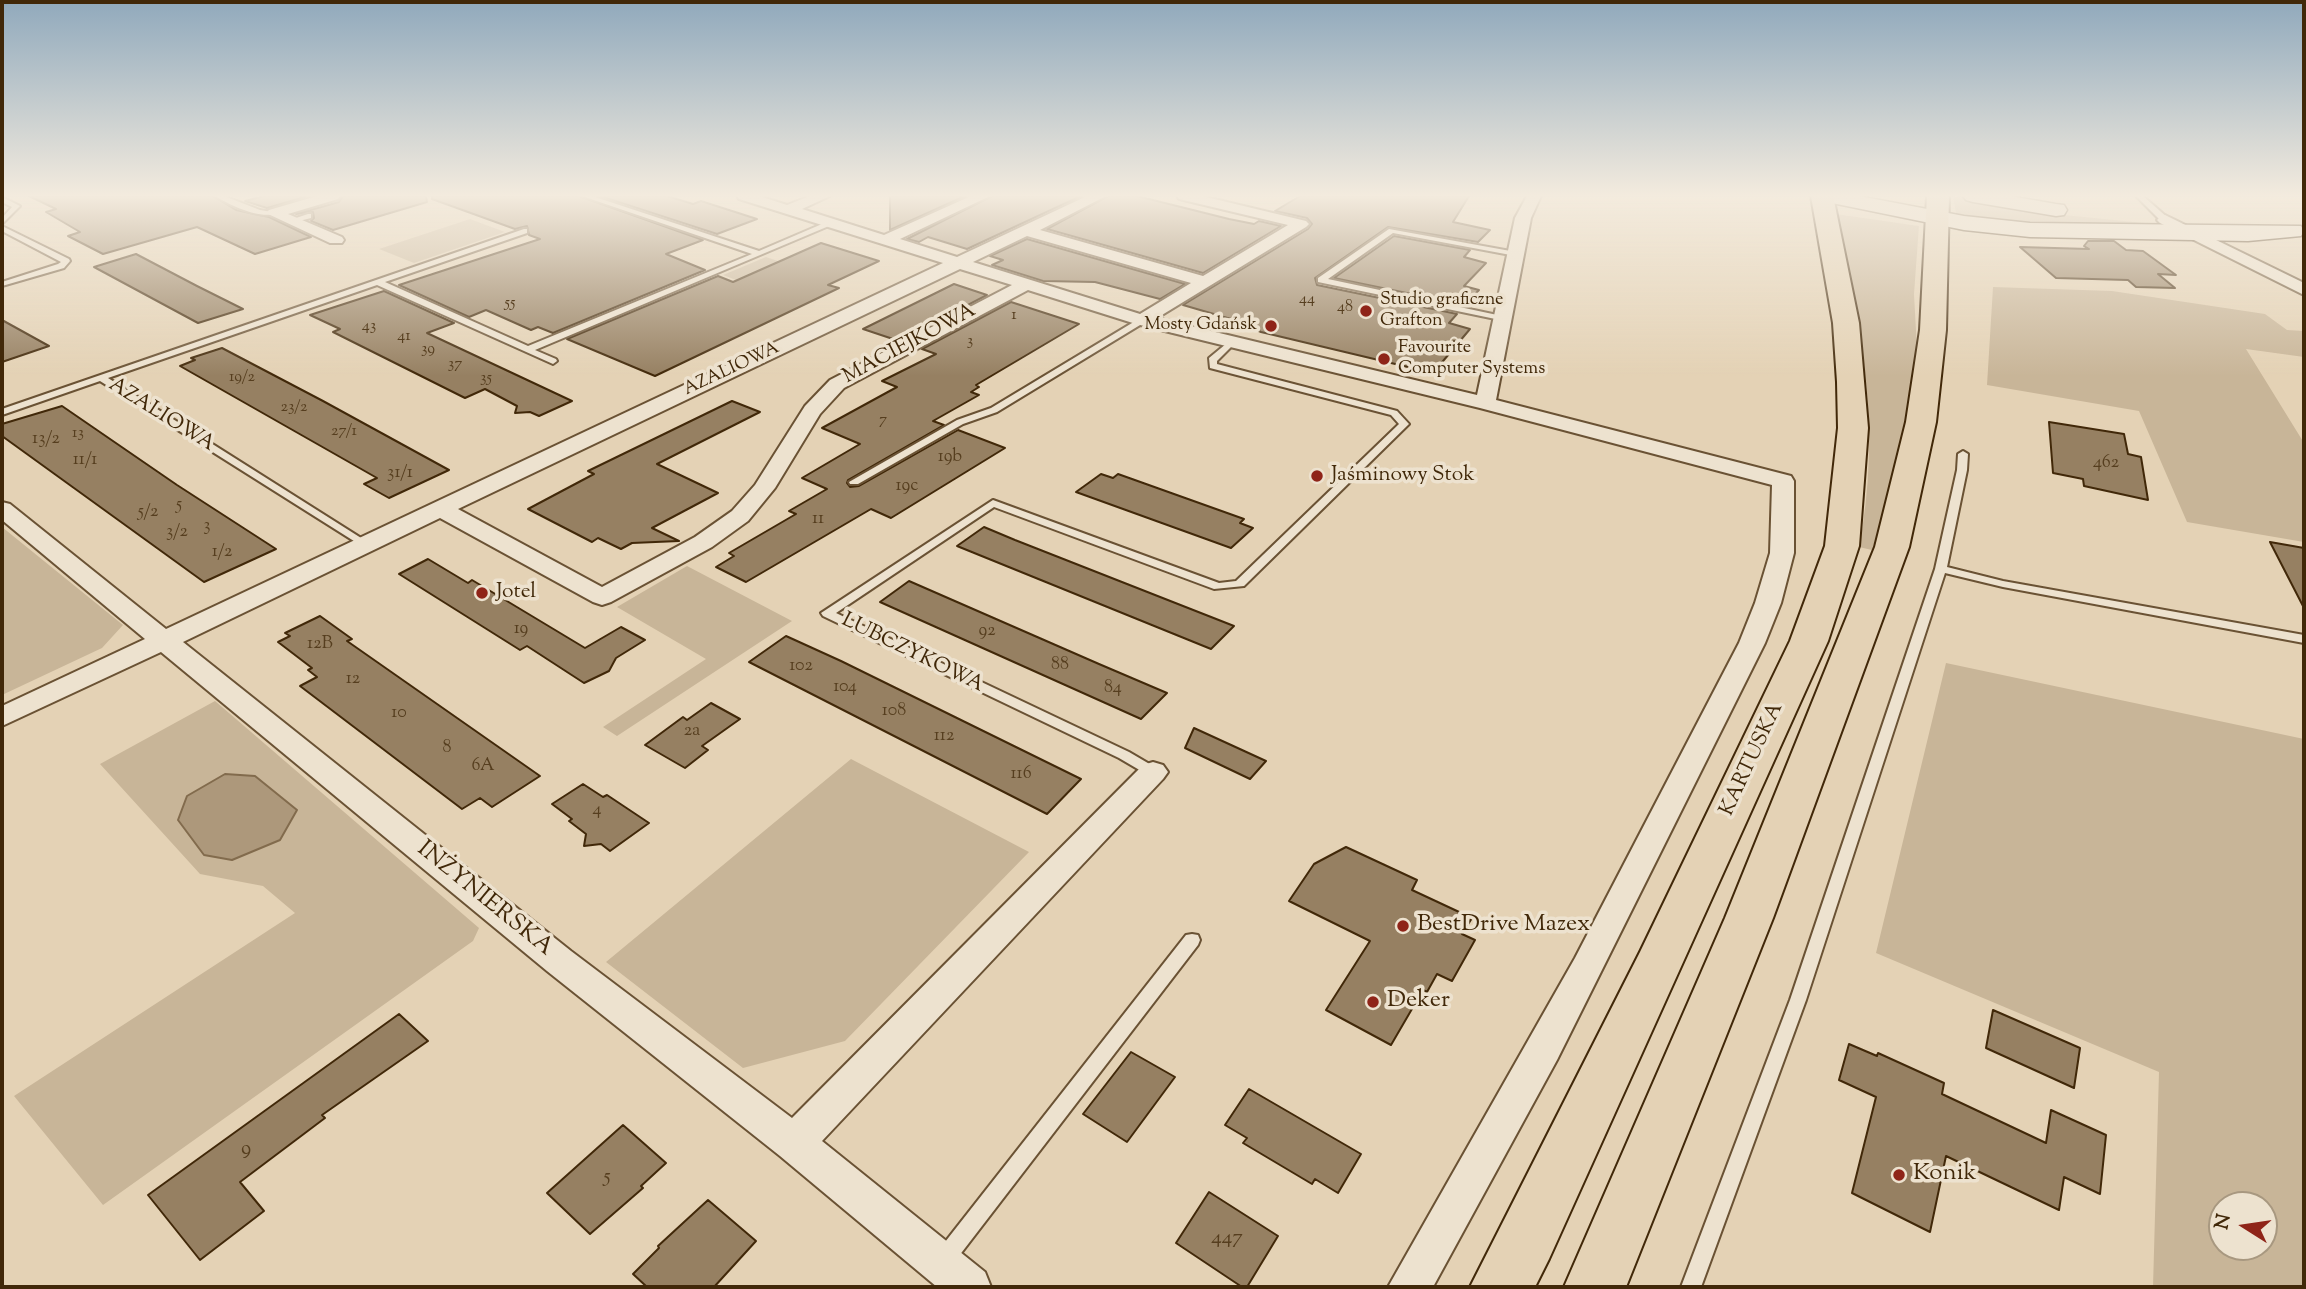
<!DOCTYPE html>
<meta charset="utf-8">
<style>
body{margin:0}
#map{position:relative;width:2306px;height:1289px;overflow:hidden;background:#e4d2b5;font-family:"Sorts Mill Goudy",serif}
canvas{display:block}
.frame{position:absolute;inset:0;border:4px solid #412809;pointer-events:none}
.north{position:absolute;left:2208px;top:1191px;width:70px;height:70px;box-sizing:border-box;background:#ede2cf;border:2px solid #a89880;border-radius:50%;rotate:282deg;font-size:19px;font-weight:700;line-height:28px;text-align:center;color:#412809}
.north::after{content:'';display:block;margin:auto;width:24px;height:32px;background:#8f2418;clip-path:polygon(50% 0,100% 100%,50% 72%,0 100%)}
</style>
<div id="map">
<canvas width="2306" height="1289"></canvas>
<div class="frame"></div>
<div class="north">N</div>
</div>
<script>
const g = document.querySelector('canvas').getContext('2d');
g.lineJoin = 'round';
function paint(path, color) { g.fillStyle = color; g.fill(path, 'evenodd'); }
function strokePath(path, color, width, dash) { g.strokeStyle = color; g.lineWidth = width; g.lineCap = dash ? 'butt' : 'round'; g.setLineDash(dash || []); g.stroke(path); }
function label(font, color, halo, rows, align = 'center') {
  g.font = font + ' "Sorts Mill Goudy",serif'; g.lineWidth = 7; g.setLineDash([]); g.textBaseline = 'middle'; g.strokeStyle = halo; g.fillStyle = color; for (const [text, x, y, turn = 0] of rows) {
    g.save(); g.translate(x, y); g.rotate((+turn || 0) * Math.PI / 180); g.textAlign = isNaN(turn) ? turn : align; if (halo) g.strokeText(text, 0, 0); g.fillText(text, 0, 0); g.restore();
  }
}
paint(new Path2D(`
 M1953,196L2055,214L2154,224L2166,230L1957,219Z
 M1836,214L1919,226L1914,294L1917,349L1906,416L1884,513L1872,550L1859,547C1882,430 1862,328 1836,214Z
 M470,219L505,232L414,263L379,249Z
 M766,257L814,273L720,287L736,280L723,275Z
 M1993,287L2112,291L2265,314L2287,330L2304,331V357L2246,349L2304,443V542L2187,522L2139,411L1987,385Z
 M2,527L123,625L102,648L2,695Z
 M687,566L792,621L617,736L603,727L706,659L617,607Z
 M1946,663L2304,739V1287H2153L2159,1072L1876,953ZM2222,1205H2264V1247H2222Z
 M215,701L479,928L473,941L103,1205L14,1096L295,913L263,886L200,874L100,764Z
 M851,759L1029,852L845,1041L743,1068L606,962Z`), '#c8b598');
const water = new Path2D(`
 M225,774L255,776L297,810L280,840L232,860L204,855L178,820L187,796Z`);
paint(water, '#ad987b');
strokePath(water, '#826b4d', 2);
const building = new Path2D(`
 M29,196H213L236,210L269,217L311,237L255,254L197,227L103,254L68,236L80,232L46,212L56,209Z
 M264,196H308L267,208L245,201Z
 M343,196H426L427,202L333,230L311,221L314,218L313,212L296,214L339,202Z
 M432,196H579L703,240L666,254L705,270L553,333L538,327L531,330L486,310L469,317L399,285L540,239L529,235L527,226L515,229L432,199Z
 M600,196H667L693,204L701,201L757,219L717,234Z
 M890,196H965L890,230Z
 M992,196H1081L967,249L928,237L919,242L907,239Z
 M1108,196H1137L1229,219L1254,224L1259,221L1281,226L1203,273L1047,229Z
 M1300,196H1469L1453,222L1490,230L1478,242L1388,227L1315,278L1317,285L1457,314L1449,323L1470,329L1433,373L1261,332L1252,328L1255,326L1183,305L1308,229L1312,224L1307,218L1275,211Z
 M1394,236L1470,250L1464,257L1486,263L1464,286L1479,290L1465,305L1334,278Z
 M1027,239L1185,284L1160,299L1095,282L1043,281L992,265L1003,260L990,256Z
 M2088,241H2114L2126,250L2143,251L2176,275L2158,274L2175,288L2136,287L2128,280L2056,278L2020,247L2089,249L2084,246Z
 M821,243L879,261L828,285L839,288L655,376L567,339L718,276L733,282Z
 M136,254L197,286L243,309L198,323L94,267Z
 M954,284L987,295L899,341L863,329Z
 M384,291L454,323L427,333L572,401L539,416L530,412L515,413L517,406L485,389L465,398L333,332L340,329L310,315Z
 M1011,302L1079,324L976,385L979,387L971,392L979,395L933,421L944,425L848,480L847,483L850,487L859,486L958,430L1005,448L891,518L871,509L746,582L716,567L734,556L729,553L796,514L789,511L827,489L802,478L860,444L822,428L897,387L882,381L936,354L922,349Z
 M2,320L49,346L2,362Z
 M222,348L323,401L449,470L389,498L364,484L377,478L180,366L195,360L191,358Z
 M732,401L760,412L657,464L718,493L652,528L679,541L632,543L621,549L598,538L592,542L528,509L594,474L588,471Z
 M62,406L177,485L276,549L204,582L2,436V424Z
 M2049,422L2124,434L2128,454L2141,457L2148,500L2084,486L2083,479L2053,473Z
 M1101,474L1113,478L1118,474L1244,519L1240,523L1253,528L1231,548L1076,492Z
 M984,527L1015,540L1234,626L1211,649L957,546Z
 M2270,542L2304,548V608Z
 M428,559L468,583L472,580L585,648L621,627L645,640L616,658L609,671L584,683L527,646L520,650L399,574Z
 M909,581L1099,664L1167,693L1141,719L880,602Z
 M320,616L352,639L347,641L540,776L492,807L480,798L462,809L300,686L317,677L308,670L312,668L278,642L290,636L285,633Z
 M786,636L841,661L1081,779L1047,814L749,662Z
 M711,703L740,719L702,746L708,750L685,768L645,745L683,717L687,720Z
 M1194,728L1266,761L1250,779L1185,748Z
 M583,784L603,797L607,795L649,823L610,851L601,844L584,846L586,834L569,821L572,819L552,804Z
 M1346,847L1417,880L1412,890L1472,918L1462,934L1475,940L1452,981L1437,974L1427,992L1423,990L1391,1045L1326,1010L1370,941L1289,901L1314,864Z
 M1993,1010L2080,1048L2074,1088L1986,1048Z
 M399,1014L428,1041L322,1115L325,1118L240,1182L264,1211L200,1260L148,1195Z
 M1849,1044L1877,1056L1878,1053L1944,1083L1942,1094L2046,1143L2051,1110L2106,1135L2100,1194L2064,1177L2059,1210L1946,1156L1930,1232L1852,1193L1876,1097L1839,1080Z
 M1131,1052L1175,1077L1127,1142L1083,1114Z
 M1249,1089L1361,1154L1338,1193L1315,1179L1312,1184L1243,1143L1247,1138L1225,1125Z
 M623,1125L666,1163L641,1186L643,1188L590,1234L547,1193Z
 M1209,1192L1278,1236L1247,1287H1242L1176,1243Z
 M708,1200L756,1241L714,1287H647L633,1274L659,1248L658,1246Z`);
paint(building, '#968062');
strokePath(building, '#412809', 2);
const lane = new Path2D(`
 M215,196H224L260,210L278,213C260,220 230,205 215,196Z
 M582,196H592L759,251L829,221L836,223L535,350L556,359L557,361L553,364L377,285L108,378L369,543L371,545L369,547L365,548L100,381L2,415V409L524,229H527V233L385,282L528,346L752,254Z
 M2136,196H2143L2168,218V222H2162Z
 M2,197L20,206L2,224V218L12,207L2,202Z
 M308,214H311V218L291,223L287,221Z
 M2,226L69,259L70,261L64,268L2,286V282L58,264L61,262L2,231Z
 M1389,229L1516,252L1520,254L1516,256L1393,233L1328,279L1502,316L1505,317V321L1318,282V278Z
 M1142,317L1145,318V322L997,412L963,424L858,484H850L849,482L957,420L991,408Z
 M1232,339L1236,342L1217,361V364L1397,411L1409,424L1244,586L1214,589L994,507L836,613L1129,752L1158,769L1160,772L1158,775H1148L1119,758L823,616L821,613L993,500L1219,583L1236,581L1399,424L1391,415L1210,368L1209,358Z
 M1963,451L1968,454L1967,470L1947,567L2003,581L2304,635V643L2003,587L1945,573L1806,1000L1701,1287H1681L1790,1000L1935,569L1957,470L1958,454Z
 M1192,934L1198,935L1200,940L1198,945L952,1265L945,1268L938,1265L935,1258L938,1251L1186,935Z`);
const street = new Path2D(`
 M317,196H340L338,199L288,214L342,237L344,240L342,243H330L266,213L269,210Z
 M737,196H759L787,205L810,196H830L802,209L884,235L971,196H990L900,239L957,257L1087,196H1106L1040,230L1203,276L1288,225L1179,199L1177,196H1202L1306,221L1309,224L1306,227L1157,318L1477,395L1515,218L1527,196H1541L1531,218L1496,400L1791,476L1794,481V553L1781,603L1765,643L1557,1060L1433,1287H1388L1575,958L1739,643L1755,603L1770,553L1772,485L1480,408L1136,324L1028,290L844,388L820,414L775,488L748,521L712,547L611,602L602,605L593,602L440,518L183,642L571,951L792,1118L1143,765L1153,762L1163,765L1168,772L1163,779L822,1141L985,1272L991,1287H937L780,1156L547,971L161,652L2,726V706L145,639L2,520V502L10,504L166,629L943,263L739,199ZM1027,236L1191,283L1140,314L973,262ZM960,269L1012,285L830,380L805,406L755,485L732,511L695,537L602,587L458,509Z
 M2165,215L2304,283V295L2160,223L2157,220L2160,217Z`);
const secondary = new Path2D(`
 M1817,196H1859L1964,216L2030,223L2301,226L2304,231L2301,236L2248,241L2030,237L1964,230L1827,202L1820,200Z
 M1963,196H2010L2056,204L2064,205L2067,210L2064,215L2056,216L1973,202L1966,200Z`);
const primary = new Path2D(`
 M1811,196H1833L1859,323L1868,428L1859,546L1828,641L1549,1259L1535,1287H1470L1640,952L1790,641L1825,546L1838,428L1837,382L1833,323Z
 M1927,196H1949L1946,330L1936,422L1909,547L1773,918L1626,1287H1564L1725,918L1875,547L1906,422L1920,330Z`);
strokePath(lane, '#6a5234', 4);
strokePath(street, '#6a5234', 4);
strokePath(secondary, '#412809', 3);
strokePath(primary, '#412809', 4);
paint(lane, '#ede2cf');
paint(street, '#ede2cf');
paint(secondary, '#ede2cf');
paint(primary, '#e4d2b5');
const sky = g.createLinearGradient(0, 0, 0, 376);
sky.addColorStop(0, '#90a9bc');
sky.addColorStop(0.52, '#f3ebde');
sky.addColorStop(1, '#f3ebde00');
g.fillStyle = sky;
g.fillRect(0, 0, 2306, 376);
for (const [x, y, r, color] of [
 [1366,311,7,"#8f2418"],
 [1271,326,7,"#8f2418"],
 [1384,359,7,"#8f2418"],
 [1317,476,7,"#8f2418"],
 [482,593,7,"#8f2418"],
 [1403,926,7,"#8f2418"],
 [1373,1002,7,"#8f2418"],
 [1899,1175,7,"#8f2418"]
]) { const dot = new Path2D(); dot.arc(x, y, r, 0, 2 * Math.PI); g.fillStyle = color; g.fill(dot); strokePath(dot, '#ede2cf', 2.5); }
label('16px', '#563e1f', null, [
 ["44",1307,300],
 ["55",510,304],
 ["48",1345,308],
 ["1",1014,316],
 ["43",369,327],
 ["41",404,337],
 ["3",970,342],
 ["39",428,350],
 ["37",455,365],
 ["19/2",242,378],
 ["35",486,379],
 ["23/2",294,408],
 ["7",883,421],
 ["27/1",344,432],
 ["13",78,434]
]);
label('18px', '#412809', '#ede2cf', [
 ["Studio graficzne",1380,301],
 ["Grafton",1380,322],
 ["Mosty Gdańsk",1257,326,"right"],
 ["Favourite",1398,349],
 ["Computer Systems",1398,370]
], 'left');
label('18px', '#412809', '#ede2cf', [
 ["AZALIOWA",732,370,-25]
]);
label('18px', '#563e1f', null, [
 ["13/2",46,440],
 ["19b",950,458],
 ["11/1",85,461],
 ["462",2106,464],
 ["31/1",400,474],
 ["19c",907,487],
 ["5",179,506],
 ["5/2",148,513],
 ["11",818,520],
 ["3",207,527],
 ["3/2",177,533],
 ["1/2",222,553],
 ["19",521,630],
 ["92",987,632],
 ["12B",320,645],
 ["88",1060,666],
 ["102",801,667],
 ["12",353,680],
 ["104",845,688],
 ["84",1113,689],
 ["108",894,712],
 ["10",399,714],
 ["2a",692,732],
 ["112",944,737],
 ["8",447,749],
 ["6A",483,767],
 ["116",1021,775],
 ["4",597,811]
]);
label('21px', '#412809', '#ede2cf', [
 ["MACIEJKOWA",910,345,-28],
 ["AZALIOWA",161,416,32],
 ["LUBCZYKOWA",912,654,26],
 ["KARTUSKA",1753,760,-65]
]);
label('21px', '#412809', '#ede2cf', [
 ["Jaśminowy Stok",1331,476],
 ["Jotel",496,593]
], 'left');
label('21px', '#563e1f', null, [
 ["9",246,1150],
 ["5",607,1178],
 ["447",1227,1239]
]);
label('24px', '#412809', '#ede2cf', [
 ["INŻYNIERSKA",484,900,39]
]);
label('24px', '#412809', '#ede2cf', [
 ["BestDrive Mazex",1417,926],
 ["Deker",1387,1002],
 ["Konik",1913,1175]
], 'left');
</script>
